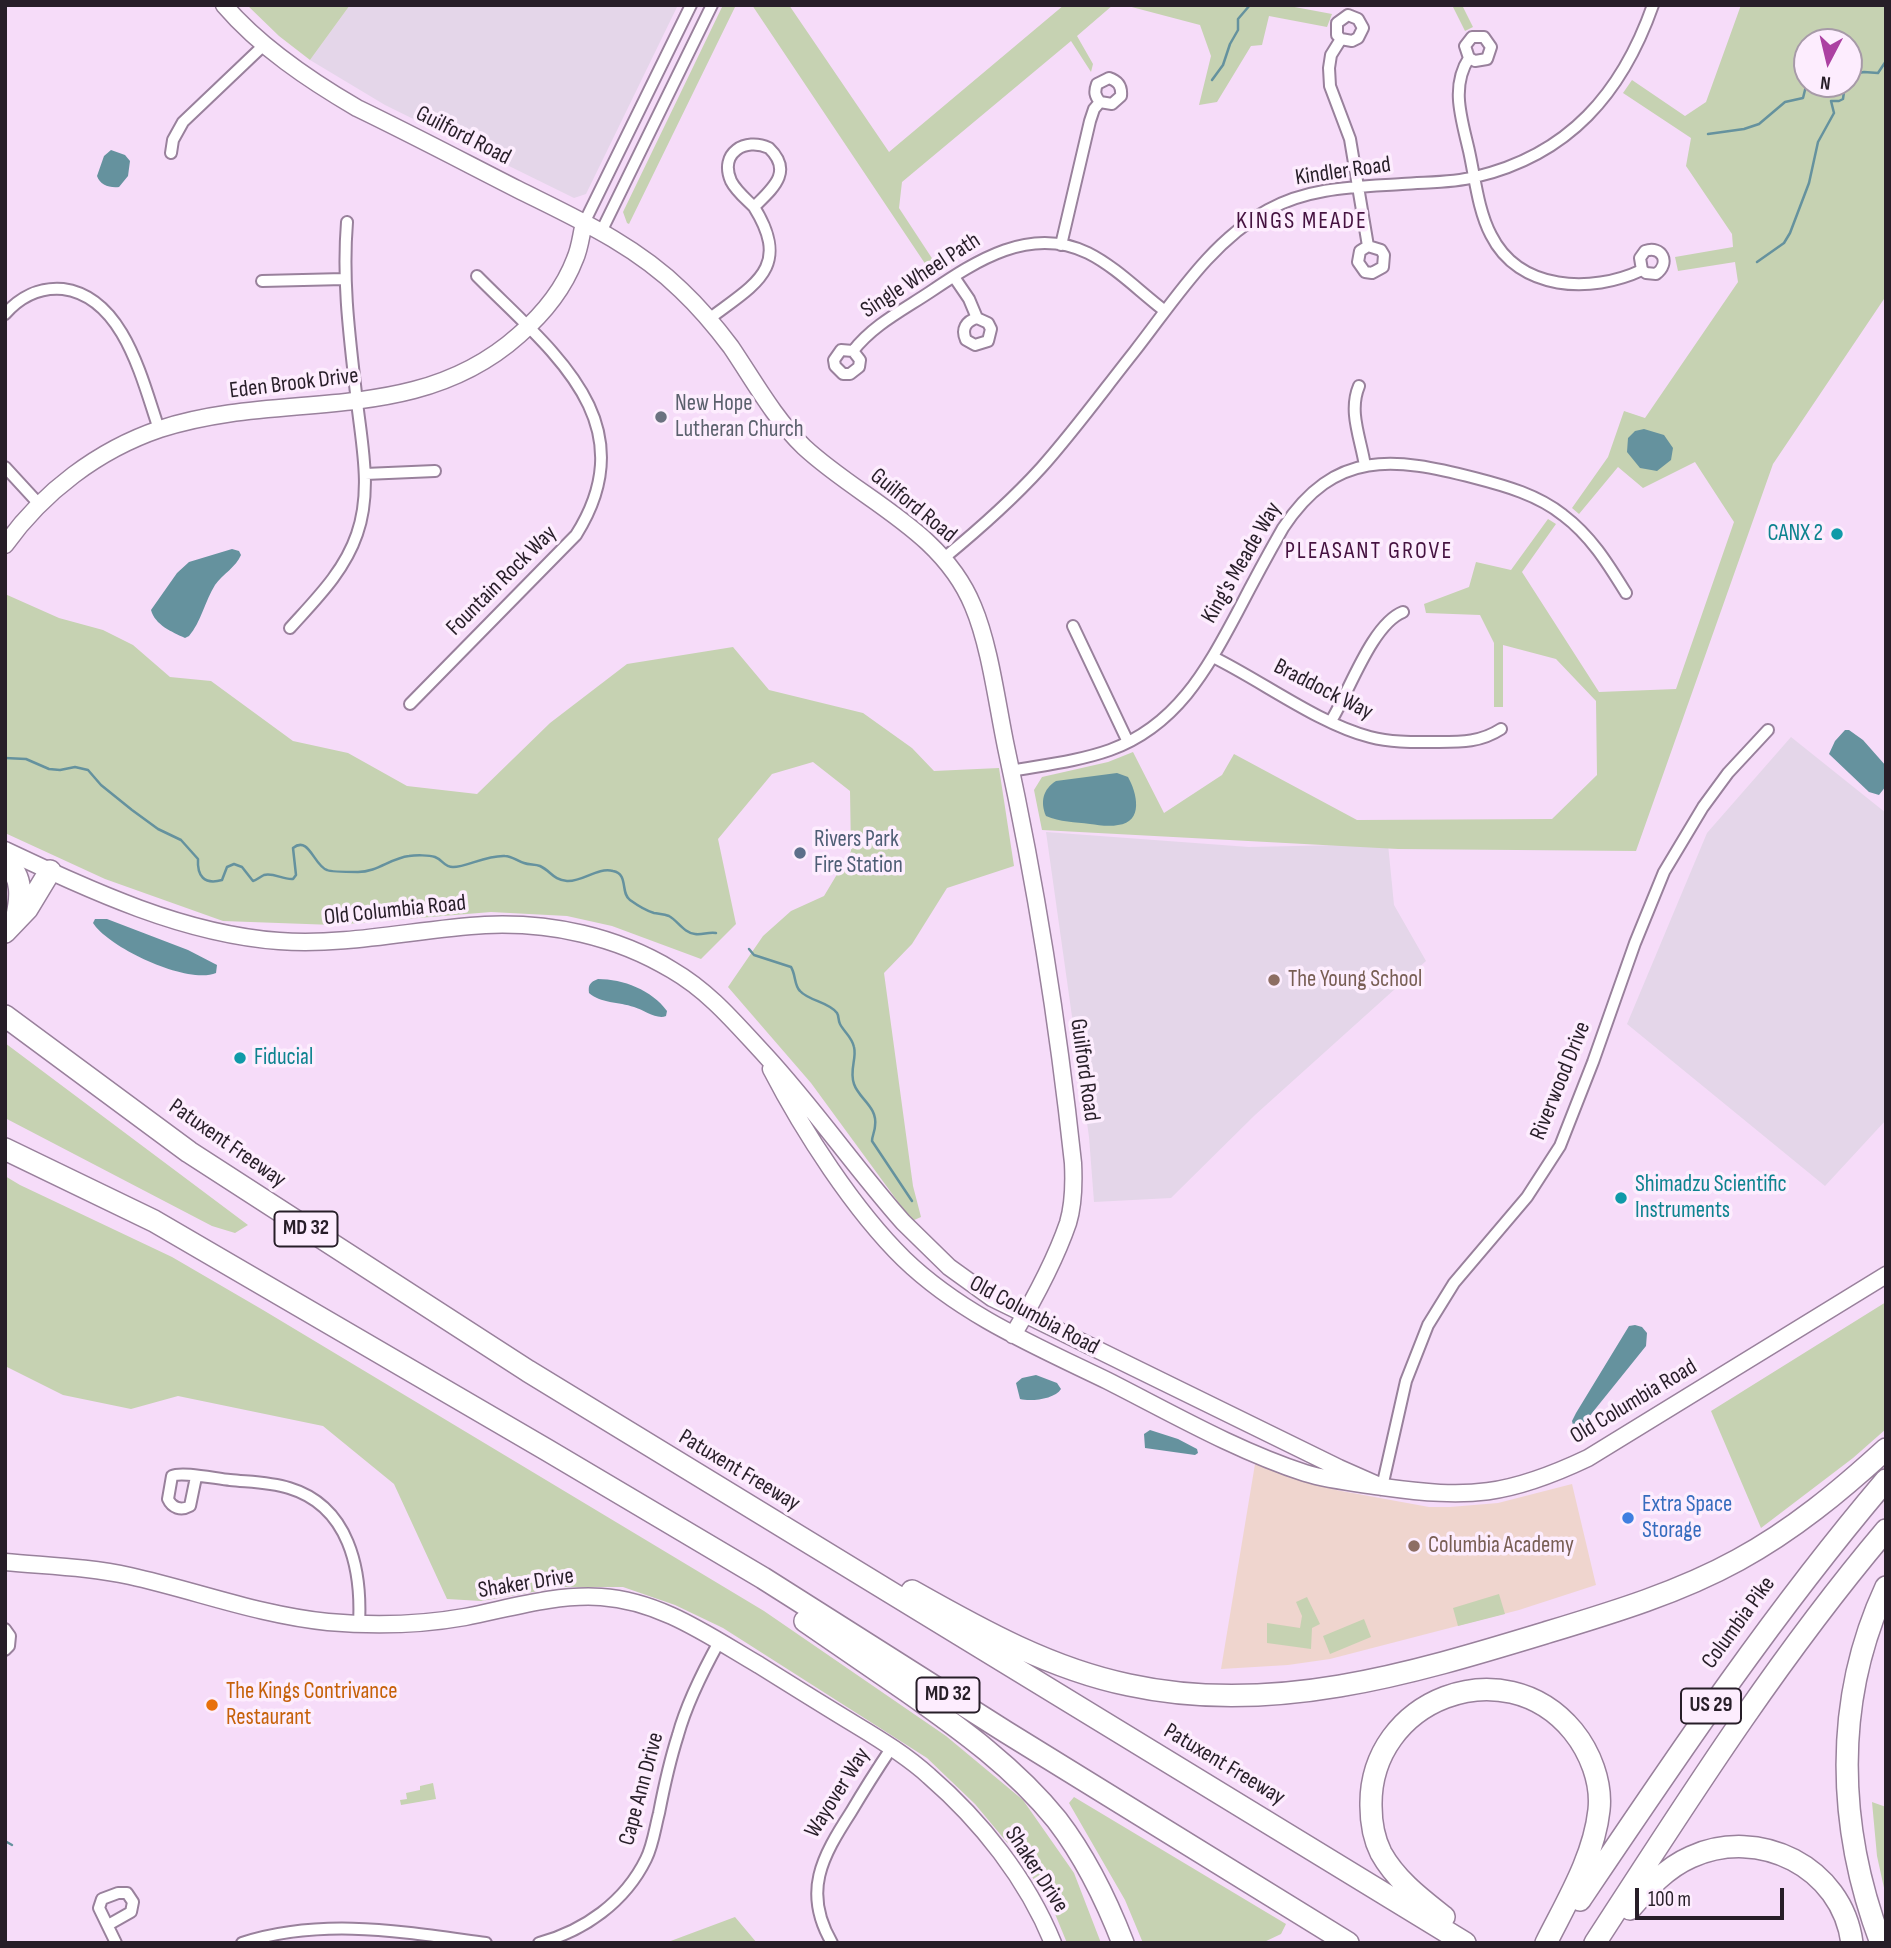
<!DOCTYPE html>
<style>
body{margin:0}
#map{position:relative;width:1891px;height:1948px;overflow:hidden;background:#f6dcf9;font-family:"Sofia Sans Condensed",sans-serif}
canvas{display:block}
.frame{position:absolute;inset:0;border:7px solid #271e28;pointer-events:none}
.north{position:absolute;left:1793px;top:28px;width:70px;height:70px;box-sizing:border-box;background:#fdedfe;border:2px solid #a79aa8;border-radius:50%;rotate:187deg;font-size:19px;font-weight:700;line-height:28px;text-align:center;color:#271e28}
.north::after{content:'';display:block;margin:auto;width:24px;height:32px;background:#ac41a2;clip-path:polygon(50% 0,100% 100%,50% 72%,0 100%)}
.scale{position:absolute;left:1635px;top:1888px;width:149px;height:32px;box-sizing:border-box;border:4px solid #271e28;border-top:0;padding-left:9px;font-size:21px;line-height:24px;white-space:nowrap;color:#271e28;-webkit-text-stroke:5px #fdedfe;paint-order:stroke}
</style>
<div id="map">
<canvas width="1891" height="1948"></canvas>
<div class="frame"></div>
<div class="north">N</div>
<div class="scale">100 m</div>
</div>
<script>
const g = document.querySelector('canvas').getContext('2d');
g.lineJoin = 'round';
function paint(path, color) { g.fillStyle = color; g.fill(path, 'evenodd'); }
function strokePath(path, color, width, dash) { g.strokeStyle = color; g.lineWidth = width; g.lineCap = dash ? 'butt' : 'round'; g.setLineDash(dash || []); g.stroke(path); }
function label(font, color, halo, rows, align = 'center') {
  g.font = font + ' "Sofia Sans Condensed",sans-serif'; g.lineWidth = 7; g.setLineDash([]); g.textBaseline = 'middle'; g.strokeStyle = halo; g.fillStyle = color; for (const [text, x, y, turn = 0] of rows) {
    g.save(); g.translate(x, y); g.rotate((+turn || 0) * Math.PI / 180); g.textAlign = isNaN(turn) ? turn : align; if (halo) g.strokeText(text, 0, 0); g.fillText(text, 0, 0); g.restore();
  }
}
paint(new Path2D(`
 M350,5H678L586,194L574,198L385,105L310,60Z
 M1791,737L1886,813V1120L1825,1186L1627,1024L1707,833Z
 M1046,832L1249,847L1388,844L1394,905L1426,961L1255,1115L1171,1198L1094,1202L1089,1137Z`), '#e4d6e9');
paint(new Path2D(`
 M1255,1464L1336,1490L1429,1507H1450L1498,1503L1572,1484L1596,1585L1519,1610L1330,1659L1288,1665L1221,1669Z`), '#efd5ce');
paint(new Path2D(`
 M247,5H350L310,60L279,36Z
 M723,5H736L629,224L627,223L623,212Z
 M752,5H789L889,152L1064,5H1113L1077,36L1093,64L1091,72L1071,41L902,182L899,208L941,272L934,277Z
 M1124,5H1284L1332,14L1327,27L1269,16L1262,45L1251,46L1217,102L1199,105L1211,56L1200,25Z
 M1452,5H1462L1473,27L1465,31Z
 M1741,5H1886V296L1773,464L1636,851L1398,849L1042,830L1034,790L1042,777L1108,762L1133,752L1164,813L1222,775L1234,754L1357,820L1552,819L1597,775L1596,701L1556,659L1503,645V707H1494V643L1480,615L1426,613L1424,604L1469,587L1476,562L1511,570L1548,519L1556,524L1522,572L1599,692L1676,689L1734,522L1695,462L1643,488L1618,467L1579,514L1572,508L1608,457L1624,411L1645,418L1738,282L1735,262L1678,271L1675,257L1733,247L1732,234L1686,166L1691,138L1623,93L1632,80L1685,116L1706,102ZM1807,42H1849V84H1807Z
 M5,594L59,618L103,630L133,645L170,677L211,681L293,741L348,753L407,786L477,794L550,723L627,664L733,647L769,690L863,713L912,748L934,771L999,768L1014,866L947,888L912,944L884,973L913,1186L921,1217L912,1221L811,1083L728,987L763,936L791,911L824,896L851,851L850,791L813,762L772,774L718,839L736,924L701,959L612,926L567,916L491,912L334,925L223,921L105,879L5,833Z
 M5,1043L248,1225L235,1233L212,1226L5,1118Z
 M5,1176L20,1185L172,1257L263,1310L764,1611L946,1736L1023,1800L1074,1873L1101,1943H1067L1053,1909L1020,1858L975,1804L927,1758L723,1628L675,1605L623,1587H562L481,1601L447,1599L394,1484L323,1426L178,1396L131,1409L63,1395L5,1366Z
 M1886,1302V1429L1853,1458L1761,1528L1711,1411Z
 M1499,1594L1505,1614L1458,1626L1453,1608Z
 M1307,1597L1320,1624L1312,1628L1311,1649L1267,1643V1623L1300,1628L1302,1616L1296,1602Z
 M1364,1619L1371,1637L1330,1654L1323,1636Z
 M433,1783L436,1799L401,1805L400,1800L407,1799L406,1793L420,1790V1786Z
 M1074,1797L1286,1924L1281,1934L1262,1943H1143L1125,1900L1069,1803Z
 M1872,1802L1886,1807V1897L1877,1856Z
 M735,1917L757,1943H666L668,1942Z`), '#c6d2b2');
paint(new Path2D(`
 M111,150L125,155L130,161L128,176L119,187C109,188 100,185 97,176L104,156Z
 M1644,429L1664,435L1673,448L1671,460L1657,471L1640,468L1627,452L1628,438L1635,431Z
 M232,549L239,551L241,555C236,567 223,574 215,585C205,601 201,622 189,636L185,638C172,632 155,625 151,610L177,573L189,562Z
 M1845,730H1849L1863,740L1886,766V786L1879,795L1869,792L1829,754L1835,741Z
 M1117,773L1128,777C1137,793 1144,822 1118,825C1109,827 1098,825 1090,824C1075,822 1060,822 1046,816C1040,802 1043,789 1056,781Z
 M95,919H107L188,950L217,965L216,973C188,985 109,948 93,923Z
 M598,979C623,979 652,990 667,1011L666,1016C657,1020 644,1010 634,1007C619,1002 600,1003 589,993C588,985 590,982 598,979Z
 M1635,1325L1642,1327L1647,1333L1646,1346L1584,1423L1574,1429L1572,1421L1576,1413L1629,1326Z
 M1036,1375L1057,1383L1061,1389C1055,1399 1031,1402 1020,1399L1016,1383L1022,1378Z
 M1150,1430L1178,1439L1197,1449L1198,1453L1195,1455L1145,1448L1144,1434Z`), '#65929e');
strokePath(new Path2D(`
 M1849,75L1864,72L1878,73L1886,61
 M1212,80L1223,65L1230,44L1238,30V19L1250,5
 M1708,134L1744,129L1759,124L1785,102L1803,98L1807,82
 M1757,262L1784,243L1790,233L1809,183L1818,142L1834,113L1831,101H1839L1843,99L1845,84
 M5,758L26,759L49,769L60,770L75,767L88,770L101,785L132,810L158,829L181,840L198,859C197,876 204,885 222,880L227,867L234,864L242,867L253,881C257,880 260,877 264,875C273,872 283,880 293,879L296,875L293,848C309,835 314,866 327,870C331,872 353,872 358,872C377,872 391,858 409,856C416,855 429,855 435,857C443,860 444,867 453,867C467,867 486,855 505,856C512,856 517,861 524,863C529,865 535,864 540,866C551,871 553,880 567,881C583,882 597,867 613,871C629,874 620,893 630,900C637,905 647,911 654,913C659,914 664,914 669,916C678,921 684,933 695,934C703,935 707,932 716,933
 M749,949L754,955L791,967C796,975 794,985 800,991C809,1001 829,1002 837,1013C839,1016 838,1020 840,1024C844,1032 852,1037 854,1047C857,1059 849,1070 854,1084C859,1099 878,1107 875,1126C875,1131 872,1136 872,1141L912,1201
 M5,1841L12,1845`), '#65929e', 2.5);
const street = new Path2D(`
 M1341,39L1352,41L1358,38L1363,28L1358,19L1348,15L1337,23V35L1341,39L1331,55L1329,68L1330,86L1350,139L1368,246L1360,251L1358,262L1365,272L1372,273L1383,267L1384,255L1381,250L1368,246
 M1469,58L1475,61L1487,59L1491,47L1484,37H1472L1465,46L1469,58C1450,87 1462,120 1469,151C1475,178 1478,210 1491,235C1519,291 1591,294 1642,270L1646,273L1656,274C1671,263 1662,245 1645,251L1640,258L1642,270
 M171,153L173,140L183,122L265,44
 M584,223L691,5
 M601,232L712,5
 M1061,245L1090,121L1094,109L1100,102L1112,104L1121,96C1122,86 1118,81 1109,78L1097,84C1094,92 1095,96 1100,102
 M954,277L969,299L977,318L988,323L991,329L988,341L975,345L966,340C961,329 966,321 977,318
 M262,281L344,279
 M5,314C20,297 40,287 63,289C124,297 142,380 159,429
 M709,319C755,284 792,268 754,207C772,189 794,172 769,148C745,137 719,153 731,181C736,191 746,199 754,207
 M853,351L860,360L859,367L850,374H843L835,366L834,360L841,350L853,351C873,325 903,310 930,292C976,261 1030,225 1088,253C1116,267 1140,292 1165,311
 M1359,386C1348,412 1361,439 1365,466
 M5,467L39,504
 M365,474L435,471
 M944,558C978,530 1012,500 1041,468C1074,431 1103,391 1134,352C1174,301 1210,242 1268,210C1309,187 1356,187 1402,184C1426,182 1452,183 1475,177C1569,155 1622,93 1653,5
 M1073,626L1128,742
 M290,628C316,599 344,572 357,534C372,491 362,446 357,402C350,340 342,284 347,222
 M1213,657C1262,681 1319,724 1370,737C1393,743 1416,742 1439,742C1462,742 1481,742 1501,729
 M410,704L576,535C648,421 550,350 477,276
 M1331,721C1349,692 1372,624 1403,612
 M1011,771C1044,765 1079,761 1110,750C1176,726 1206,671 1237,613C1252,584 1267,556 1283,528C1335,449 1394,457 1475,478C1506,486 1538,495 1563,515C1591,536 1608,564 1626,593
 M196,1477L190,1506C181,1511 172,1508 168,1499L172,1476C182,1471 217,1479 230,1480C249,1482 270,1482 289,1488C349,1506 362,1569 359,1624
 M1382,1487L1406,1381L1428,1325L1454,1283L1527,1197L1560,1146L1593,1062L1635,943L1664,872L1703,807L1728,773L1768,730
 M5,1629L10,1636L9,1646L5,1650
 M108,1925L131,1912L133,1902L127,1893H118L102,1899L99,1908L116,1943
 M242,1943C323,1917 404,1932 486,1943
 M539,1943C584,1931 625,1902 646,1859C653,1845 655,1828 659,1813C664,1787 670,1760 678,1735C687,1702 703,1671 719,1642
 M832,1943C802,1892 822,1857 851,1812C864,1790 878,1768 892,1747`);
const secondary = new Path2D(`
 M224,5C260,47 309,80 357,108C411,134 464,162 517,189C575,218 634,244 681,290C699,307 716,327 731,347C754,381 774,418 804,447C861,500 942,530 973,606C990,646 997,704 1006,747C1036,885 1058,1023 1073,1163C1074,1183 1074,1203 1068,1223C1056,1258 1032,1303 1013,1335
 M5,545C43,492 98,450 160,429C282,389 415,428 519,335C542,315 564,288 575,259C580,248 581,235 584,223
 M5,850C92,891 183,934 279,941C349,946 416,929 485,925C550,922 616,936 672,970C710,992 736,1024 765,1055C814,1108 855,1168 903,1222L949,1267L992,1298L1339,1468L1382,1487
 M771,1069C803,1131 854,1210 904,1259C962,1315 1036,1346 1108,1381C1171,1413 1237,1451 1305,1473C1331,1481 1356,1483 1383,1487C1469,1499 1508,1496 1588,1458L1886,1275
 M5,1562C47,1566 89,1567 130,1576C197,1591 259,1615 328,1622C373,1626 420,1625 465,1617C511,1608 555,1594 601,1597C661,1601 709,1636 759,1665C791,1685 823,1705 856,1725C881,1740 907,1756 929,1776C981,1821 1027,1879 1053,1943`);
const highway = new Path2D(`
 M5,861C24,877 21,899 16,920
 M5,932L27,909L50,871
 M5,1016L189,1152L528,1371L1465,1943
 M5,1149L154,1221L547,1450L763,1578L1006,1732L1348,1943
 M912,1591C981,1630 1051,1669 1129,1685C1271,1716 1410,1674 1545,1633C1611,1613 1678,1593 1738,1560C1793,1530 1840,1491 1886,1449
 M805,1621C839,1644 873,1668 907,1691C961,1729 1015,1768 1057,1820C1086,1858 1106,1899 1123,1943
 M1580,1900C1677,1756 1773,1613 1886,1480
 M1630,1909C1648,1888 1666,1868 1691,1857C1759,1826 1842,1867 1852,1943
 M1444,1917C1420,1898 1396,1880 1381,1853C1374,1839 1371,1822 1371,1806C1369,1700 1504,1647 1573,1731C1590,1752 1602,1782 1599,1810C1594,1857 1567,1901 1546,1943
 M1595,1943C1687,1801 1777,1659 1886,1530
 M1881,1943C1837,1827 1833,1701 1886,1587`);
strokePath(street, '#99819c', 14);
strokePath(secondary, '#99819c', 19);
strokePath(highway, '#99819c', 24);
strokePath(street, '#fff', 10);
strokePath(secondary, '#fff', 16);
strokePath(highway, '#fff', 21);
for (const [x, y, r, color] of [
 [661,417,7,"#6b7280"],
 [1837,534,7,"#0f9aa8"],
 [800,853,7,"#5c6f8a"],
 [1274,980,7,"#8d6e63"],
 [240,1058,7,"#0f9aa8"],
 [1621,1198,7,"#0f9aa8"],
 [1628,1518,7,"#3f7fe0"],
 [1414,1546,7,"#8d6e63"],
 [212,1705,7,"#e8710a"]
]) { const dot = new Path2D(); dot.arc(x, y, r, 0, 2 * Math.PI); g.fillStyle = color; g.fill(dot); strokePath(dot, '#fdedfe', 2.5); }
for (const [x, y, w] of [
 [306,1229,63],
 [948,1695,63],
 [1711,1706,60]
]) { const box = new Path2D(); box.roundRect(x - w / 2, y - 17.5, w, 35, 5); g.fillStyle = '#fdedfe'; g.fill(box); strokePath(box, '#271e28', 2); }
label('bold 21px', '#271e28', null, [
 ["MD 32",306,1229],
 ["MD 32",948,1695],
 ["US 29",1711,1706]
]);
label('23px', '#271e28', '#fdedfe', [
 ["Guilford Road",463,136,27],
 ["Kindler Road",1343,172,-8],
 ["Single Wheel Path",921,276,-33],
 ["Eden Brook Drive",294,384,-7],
 ["Guilford Road",913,506,39],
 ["King's Meade Way",1242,563,-60],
 ["Fountain Rock Way",502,581,-45],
 ["Braddock Way",1323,690,27],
 ["Old Columbia Road",395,911,-6],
 ["Guilford Road",1084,1070,82],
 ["Riverwood Drive",1561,1081,-68],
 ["Patuxent Freeway",227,1144,35],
 ["Old Columbia Road",1034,1316,28],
 ["Old Columbia Road",1634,1402,-31],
 ["Patuxent Freeway",739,1471,31],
 ["Shaker Drive",526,1584,-9],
 ["Columbia Pike",1739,1623,-54],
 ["Patuxent Freeway",1224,1765,31],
 ["Cape Ann Drive",642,1789,-75],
 ["Wayover Way",838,1793,-58],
 ["Shaker Drive",1036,1870,57]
]);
label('23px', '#5b616d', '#fdedfe', [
 ["New Hope",675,404],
 ["Lutheran Church",675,430]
], 'left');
label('23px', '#0d838f', '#fdedfe', [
 ["CANX 2",1823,534,"right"],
 ["Fiducial",254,1058],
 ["Shimadzu Scientific",1635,1185],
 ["Instruments",1635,1211]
], 'left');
label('23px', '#4e5e75', '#fdedfe', [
 ["Rivers Park",814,840],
 ["Fire Station",814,866]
], 'left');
label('23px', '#785e54', '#fdedfe', [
 ["The Young School",1288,980],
 ["Columbia Academy",1428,1546]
], 'left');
label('23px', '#366cbe', '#fdedfe', [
 ["Extra Space",1642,1505],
 ["Storage",1642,1531]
], 'left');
label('23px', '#c56008', '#fdedfe', [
 ["The Kings Contrivance",226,1692],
 ["Restaurant",226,1718]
], 'left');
g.letterSpacing = '2px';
label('24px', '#451240', '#fdedfe', [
 ["KINGS MEADE",1302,222],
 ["PLEASANT GROVE",1369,552]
]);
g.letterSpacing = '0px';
</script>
